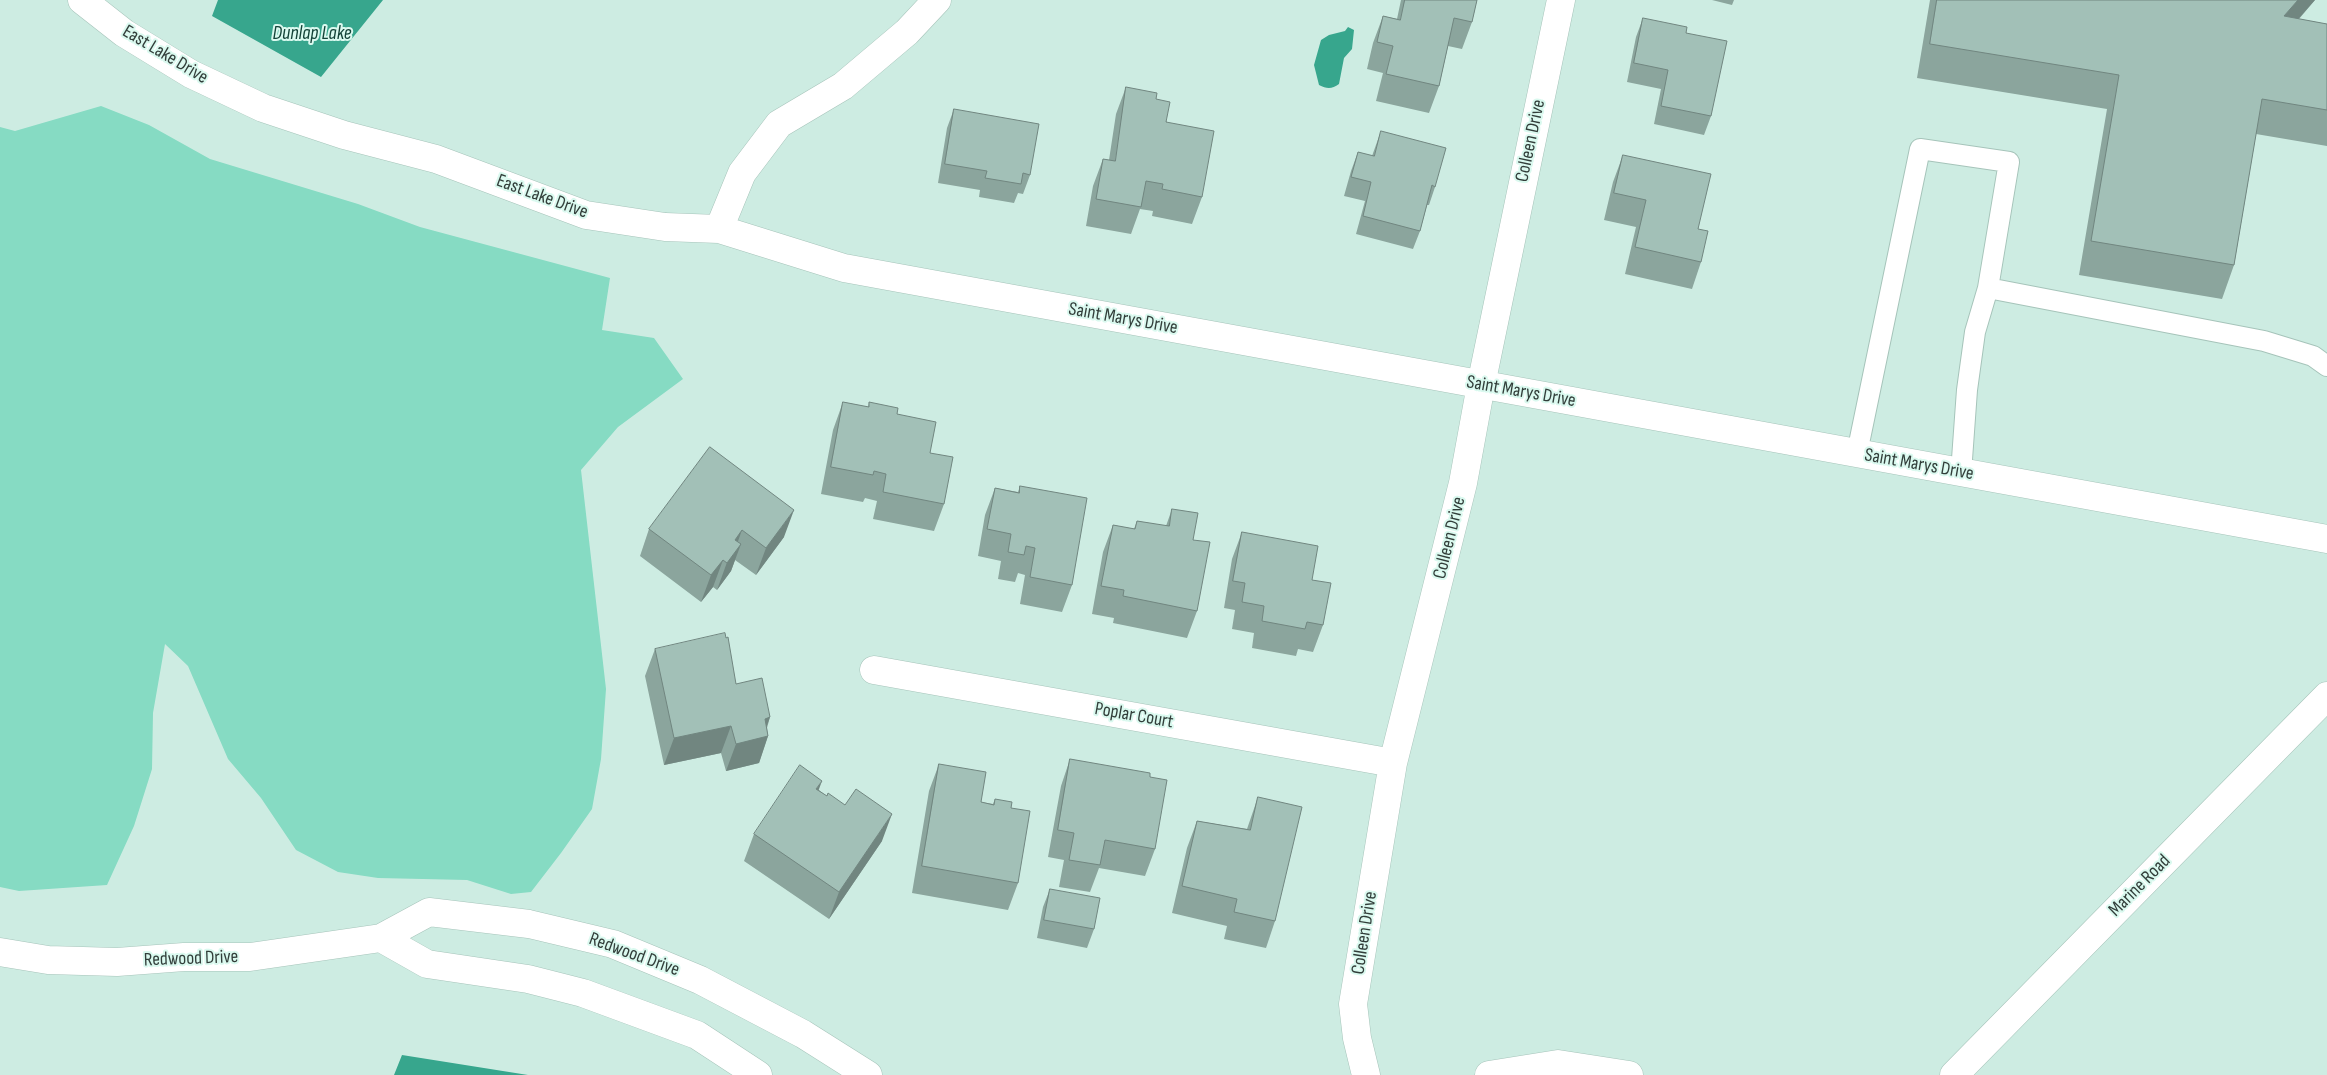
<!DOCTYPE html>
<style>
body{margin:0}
canvas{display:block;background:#cdece2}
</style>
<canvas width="2327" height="1075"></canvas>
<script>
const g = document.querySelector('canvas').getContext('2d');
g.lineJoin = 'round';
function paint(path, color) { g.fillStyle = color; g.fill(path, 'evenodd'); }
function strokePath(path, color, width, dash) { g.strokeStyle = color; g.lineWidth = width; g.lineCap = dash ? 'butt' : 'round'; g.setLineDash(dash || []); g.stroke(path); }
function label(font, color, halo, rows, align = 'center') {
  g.font = font + ' "Sofia Sans Condensed",sans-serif'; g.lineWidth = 4; g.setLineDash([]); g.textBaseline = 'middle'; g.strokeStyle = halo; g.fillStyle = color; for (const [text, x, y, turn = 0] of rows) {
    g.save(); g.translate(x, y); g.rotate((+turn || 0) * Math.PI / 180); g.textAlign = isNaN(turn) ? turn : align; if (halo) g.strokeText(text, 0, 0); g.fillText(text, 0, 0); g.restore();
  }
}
paint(new Path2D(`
 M101,106L149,125L210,159L358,204L420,227L610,278L602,330L654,338L683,379L618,427L581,470L606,689L601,759L592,809L561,853L531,892L511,894L467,880L378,878L338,872L296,850L261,798L228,759L188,666L165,644L153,713L152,769L134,826L107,885L19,891L0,887V127L15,131Z`), '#86dbc3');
paint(new Path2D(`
 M218,0H383L321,77L212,16Z
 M1348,27L1354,30L1352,49L1344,58L1339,84C1332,89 1327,89 1319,85L1314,65L1321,40L1329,35L1345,31Z
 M402,1055L528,1075H394Z`), '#37a68d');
const service = new Path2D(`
 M1857,453L1920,149L2009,162L1988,288
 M1961,473L1967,390L1975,332L1988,288L2264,341L2313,356L2327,366`);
const minor = new Path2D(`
 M82,0L124,33L191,74L263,108L344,135L436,159L586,215L665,227L719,229L742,173L779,124L843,86L907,32L937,0
 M719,229L844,268L2327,539
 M874,670L1393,763
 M381,938L427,964L528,979L583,993L697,1035L758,1075
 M0,952L48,960L117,962L184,957H250L381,938L429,912L529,924L613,944L700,980L803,1034L868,1075
 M1366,1075L1357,1038L1353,1004L1393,763L1463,483L1481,385L1561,0
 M1489,1075L1558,1064L1629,1075`);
const secondary = new Path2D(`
 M1954,1075L2327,696`);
strokePath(service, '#a6c4ba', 22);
strokePath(minor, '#a6c4ba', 29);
strokePath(secondary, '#a6c4ba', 29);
strokePath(service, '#fff', 20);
strokePath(minor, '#fff', 28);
strokePath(secondary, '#fff', 28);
paint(new Path2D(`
 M1401,0H1477L1472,22L1462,49L1448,46L1439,86L1429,113L1376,101L1383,73L1367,69L1373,43L1383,16L1397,19Z
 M1712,0H1734L1732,5Z
 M1930,0H2315L2299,19L2327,24V146L2256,134L2234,265L2222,299L2079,275L2107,109L1917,78Z
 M1643,18L1686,33L1711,116L1704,135L1654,124L1661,89L1627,82L1636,37Z
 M1126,87L1156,99L1202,197L1192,224L1152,216L1153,211L1140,209L1131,234L1086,226L1093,186L1103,159L1109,160L1116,114Z
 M954,109L1030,175L1023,194L1018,193L1014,203L979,197L980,190L938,183L947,128Z
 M1381,131L1435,187L1429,205H1427L1420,231L1413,249L1356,234L1365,201L1344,196L1351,171L1358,152L1372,156Z
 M1623,155L1698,229L1701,262L1692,289L1625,274L1636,227L1604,220L1613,182Z
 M843,402L868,407L869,402L897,414L930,453L944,504L934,531L873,519L877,501L865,498L863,502L821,494L833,430Z
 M710,447L784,537L756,575L735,560L731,571L717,590L713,587L701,602L640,556L649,529Z
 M1020,486L1072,585L1062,612L1020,604L1025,575L1018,573L1015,582L998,579L1001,561L978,556L985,515L995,488L1018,492Z
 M1172,509L1193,540L1197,611L1187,638L1113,623L1114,618L1092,614L1103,552L1113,525L1134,529L1137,521L1166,526Z
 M1242,532L1312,580L1323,625L1313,652L1298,649L1296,656L1252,648L1254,633L1232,629L1235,610L1224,608L1232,559Z
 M655,649L736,684L770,717L767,728L768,736L759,763L726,771L721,753L664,765L645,676Z
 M1070,759L1150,777L1155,849L1145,876L1099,868L1090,892L1059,887L1064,860L1048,857L1061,786Z
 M939,764L981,802L993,804L995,799L1011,808L1018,883L1008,910L912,893L929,791Z
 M819,790L882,841L829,919L744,861L754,834Z
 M1258,797L1275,921L1266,948L1224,939L1227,926L1172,913L1187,848L1197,821L1247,829Z
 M1050,889L1094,929L1087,948L1037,938L1043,907Z`), '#8ba59d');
paint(new Path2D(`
 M2298,0H2315L2271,50L2284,16Z
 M794,510L784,537L756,575L766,548Z
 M742,530L733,555L741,544L731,571L717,590L735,540Z
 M723,560L713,587L701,602L711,575Z
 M770,717L763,737L768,736L759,763L726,771L736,744L765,719Z
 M731,726L721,753L664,765L674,738Z
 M822,781L812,808L816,789Z
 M892,814L882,841L829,919L839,892Z`), '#718680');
const building = new Path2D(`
 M1405,0H1477L1472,22L1454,18L1439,86L1386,74L1393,46L1377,42L1383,16L1400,20Z
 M1937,0H2298L2284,16L2327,24V110L2262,99L2234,265L2091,241L2119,75L1930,44Z
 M1643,18L1687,27L1686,33L1727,41L1711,116L1661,106L1668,70L1634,63Z
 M1126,87L1157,93L1156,99L1170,102L1166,122L1214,131L1202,197L1162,189L1163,184L1146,181L1141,207L1096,199L1103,159L1115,161Z
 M954,109L1039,124L1030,175L1023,173L1021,184L985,178L987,171L945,164Z
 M1381,131L1446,148L1435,187L1432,185L1420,231L1363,216L1371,182L1351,177L1358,152L1374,156Z
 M1623,155L1711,174L1698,229L1708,231L1701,262L1635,247L1646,200L1614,193Z
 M843,402L869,407V402L898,408L897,414L936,422L930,453L953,457L944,504L883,492L886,474L874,471L873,475L831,467Z
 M710,447L794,510L766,548L742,530L735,540L741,544L727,563L723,560L711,575L649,529Z
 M1020,486L1087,498L1072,585L1030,577L1035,548L1026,546L1024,555L1008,552L1011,534L987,529L995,488L1019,493Z
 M1172,509L1198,513L1193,540L1210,542L1197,611L1123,596L1124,590L1101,586L1113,525L1135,529L1137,521L1169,526Z
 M1242,532L1318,546L1312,580L1331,583L1323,625L1307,622L1305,629L1262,621L1264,606L1242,602L1245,583L1233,581Z
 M725,633L726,638L728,637L736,684L762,678L770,717L765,719L768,736L736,744L731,726L674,738L655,649Z
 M1070,759L1150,773V777L1167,780L1155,849L1105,840L1100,865L1069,860L1074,833L1058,830Z
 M939,764L986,772L981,802L994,805L995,799L1012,802L1011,808L1030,811L1018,883L922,866Z
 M800,765L822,781L816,789L827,796L828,793L845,805L856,789L892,814L839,892L754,834Z
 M1258,797L1302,807L1275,921L1234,912L1237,899L1182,886L1197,821L1250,830Z
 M1050,889L1100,898L1094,929L1044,920Z`);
paint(building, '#a2c0b7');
strokePath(building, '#718680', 1);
label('19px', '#323e3a', '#daf9ef', [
 ["East Lake Drive",165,55,31],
 ["Colleen Drive",1531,141,-78],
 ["East Lake Drive",542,197,20],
 ["Saint Marys Drive",1123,319,10],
 ["Saint Marys Drive",1521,392,10],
 ["Saint Marys Drive",1919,465,10],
 ["Colleen Drive",1450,538,-76],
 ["Poplar Court",1134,716,10],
 ["Marine Road",2140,886,-45],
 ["Colleen Drive",1365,933,-81],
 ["Redwood Drive",634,955,20],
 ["Redwood Drive",191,959,-2]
]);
label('italic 20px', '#144338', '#daf9ef', [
 ["Dunlap Lake",312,34]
]);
</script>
